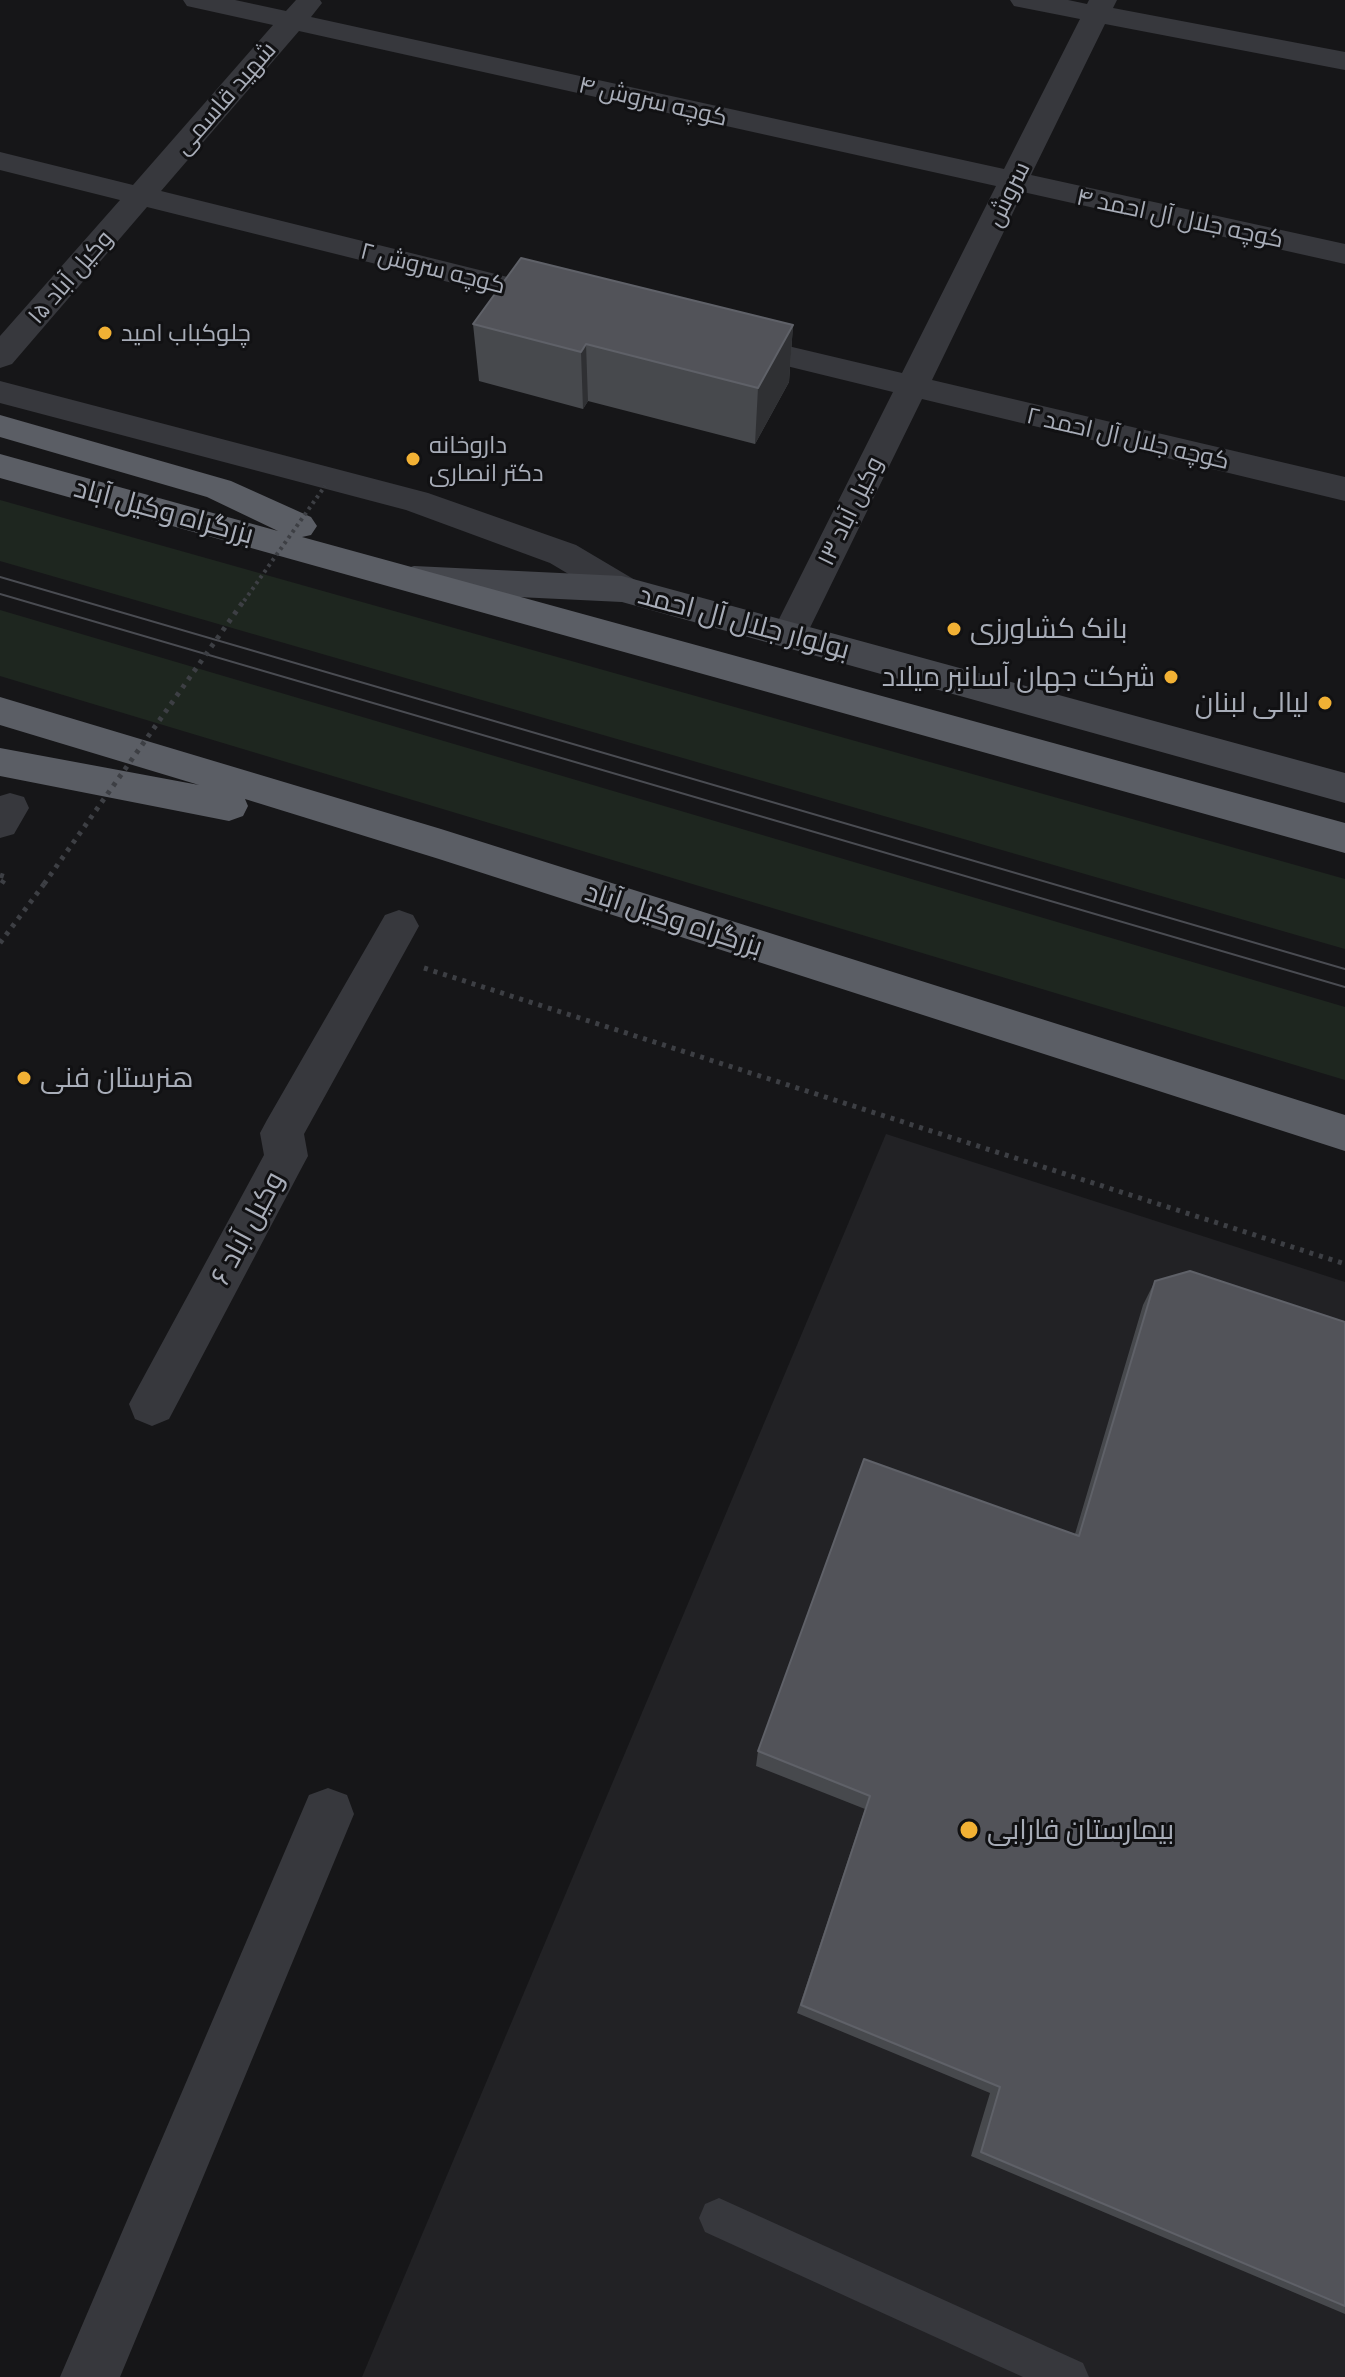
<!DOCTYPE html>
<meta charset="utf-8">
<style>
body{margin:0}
canvas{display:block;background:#161618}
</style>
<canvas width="1345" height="2377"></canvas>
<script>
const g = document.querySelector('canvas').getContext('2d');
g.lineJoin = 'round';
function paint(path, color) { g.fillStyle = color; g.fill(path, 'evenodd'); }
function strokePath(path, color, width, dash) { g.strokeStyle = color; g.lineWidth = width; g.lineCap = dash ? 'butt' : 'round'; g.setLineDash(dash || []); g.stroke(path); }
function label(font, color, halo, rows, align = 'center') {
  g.font = font + ' Ubuntu,Cairo,sans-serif'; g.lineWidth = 6; g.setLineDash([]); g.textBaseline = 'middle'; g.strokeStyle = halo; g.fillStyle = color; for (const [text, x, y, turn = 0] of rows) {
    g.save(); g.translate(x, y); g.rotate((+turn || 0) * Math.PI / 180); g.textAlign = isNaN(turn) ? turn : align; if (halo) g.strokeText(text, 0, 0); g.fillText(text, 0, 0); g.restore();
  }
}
paint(new Path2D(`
 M886,1134L1345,1282V2377H362Z`), '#222225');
paint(new Path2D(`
 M0,500L1345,879V949L0,561Z
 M0,610L1345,1007V1080L0,676Z`), '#1e261f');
strokePath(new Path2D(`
 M0,875L6,877L0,886
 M0,943L44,884
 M424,968L1345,1264`), '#3d3f44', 5, [4, 6]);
paint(new Path2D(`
 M719,2198L1083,2363L1089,2377H1023L705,2232L699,2218L705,2204Z`), '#37383d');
paint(new Path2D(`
 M183,0H235L286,11L296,0H320L322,3L311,17L1004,169L1080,19L1014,6L1010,0H1068L1087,4L1089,0H1117L1113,8L1345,52V70L1105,24L1031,175L1345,244V264L1023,192L932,380L1345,477V501L922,399L802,644L789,648L776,644L771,635L893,392L721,350L717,343L721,336L733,333L902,373L996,186L299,31L161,191L572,293L577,300L572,307L561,310L147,207L12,364L0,368V336L120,200L0,170V152L133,185L273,25L187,6Z
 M0,381L428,493L576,545L635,580L640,589L635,598L622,602L609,598L550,563L406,510L0,403Z
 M10,793L24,797L29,808L14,834L0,838V796Z
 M399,910L413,915L419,926L304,1134L308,1156L301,1169L169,1419L152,1426L135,1419L129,1404L264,1155L260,1133L267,1120L385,915Z
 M328,1788L347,1795L354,1814L120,2377H60L309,1795Z`), '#37383d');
paint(new Path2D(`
 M414,566L622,576L1345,773V803L622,602L414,592L401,588L396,579L401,570Z`), '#45474d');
paint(new Path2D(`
 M0,415L231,481L311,517L317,526L311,535L302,537L1345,823V853L0,478V454L278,531L207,497L0,437Z
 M0,697L441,829L1345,1115V1151L439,859L245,799L248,806L243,816L229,821L0,776V748L199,785L0,725Z`), '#5b5e65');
strokePath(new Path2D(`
 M0,577L1345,969
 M0,594L1345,987`), '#4a4c52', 2);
strokePath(new Path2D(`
 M244,601L325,486`), '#3d3f44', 4, [3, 4]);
strokePath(new Path2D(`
 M44,884L245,599`), '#3d3f44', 5, [4, 6]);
paint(new Path2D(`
 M473,324L793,325L789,382L755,444L588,401L583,409L479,381Z
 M1155,1281L1345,1322V2314L971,2156L990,2093L797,2013L865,1809L756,1766L758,1751L1075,1534L1143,1305Z`), '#47494d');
paint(new Path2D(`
 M793,325L789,382L755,444L758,388Z
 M586,344L588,401L583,409L581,352Z`), '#2f3033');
const building = new Path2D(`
 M521,258L793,325L758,388L586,344L581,352L473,324Z
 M1190,1271L1345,1322V2306L981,2152L1000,2087L801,2005L870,1796L758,1751L864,1459L1079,1536L1155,1281Z`);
paint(building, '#525359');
strokePath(building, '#5f6168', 2);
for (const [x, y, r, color] of [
 [105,333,8,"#f2b134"],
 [413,459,8,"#f2b134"],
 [954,629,8,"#f2b134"],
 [1171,677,8,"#f2b134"],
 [1325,703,8,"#f2b134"],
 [24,1078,8,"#f2b134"],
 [969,1830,10,"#f2b134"]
]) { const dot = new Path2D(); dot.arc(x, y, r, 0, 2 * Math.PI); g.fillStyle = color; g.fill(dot); strokePath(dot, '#111113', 3); }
label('24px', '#a8adb8', '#111113', [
 ["شهید قاسمی",225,98,-49],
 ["کوچه سروش ۴",653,101,13],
 ["سروش",1008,194,-64],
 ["کوچه جلال آل احمد ۴",1180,218,12],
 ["کوچه سروش ۲",433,268,14],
 ["۱۵ وکیل آباد",70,277,-49],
 ["کوچه جلال آل احمد ۲",1128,438,13],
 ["۱۳ وکیل آباد",850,511,-64]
]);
label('24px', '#a8adb8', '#111113', [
 ["چلوکباب امید",121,333],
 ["داروخانه",429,445],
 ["دکتر انصاری",429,473]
], 'left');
label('28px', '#a8adb8', '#111113', [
 ["بزرگراه وکیل آباد",164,511,15],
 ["بولوار جلال آل احمد",744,622,15],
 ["بزرگراه وکیل آباد",674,919,18],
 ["۶ وکیل آباد",247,1228,-62]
]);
label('28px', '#a8adb8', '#111113', [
 ["بانک کشاورزی",970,629],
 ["شرکت جهان آسانبر میلاد",1155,677,"right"],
 ["لیالی لبنان",1309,703,"right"],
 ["هنرستان فنی",40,1078],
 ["بیمارستان فارابی",987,1830]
], 'left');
</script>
